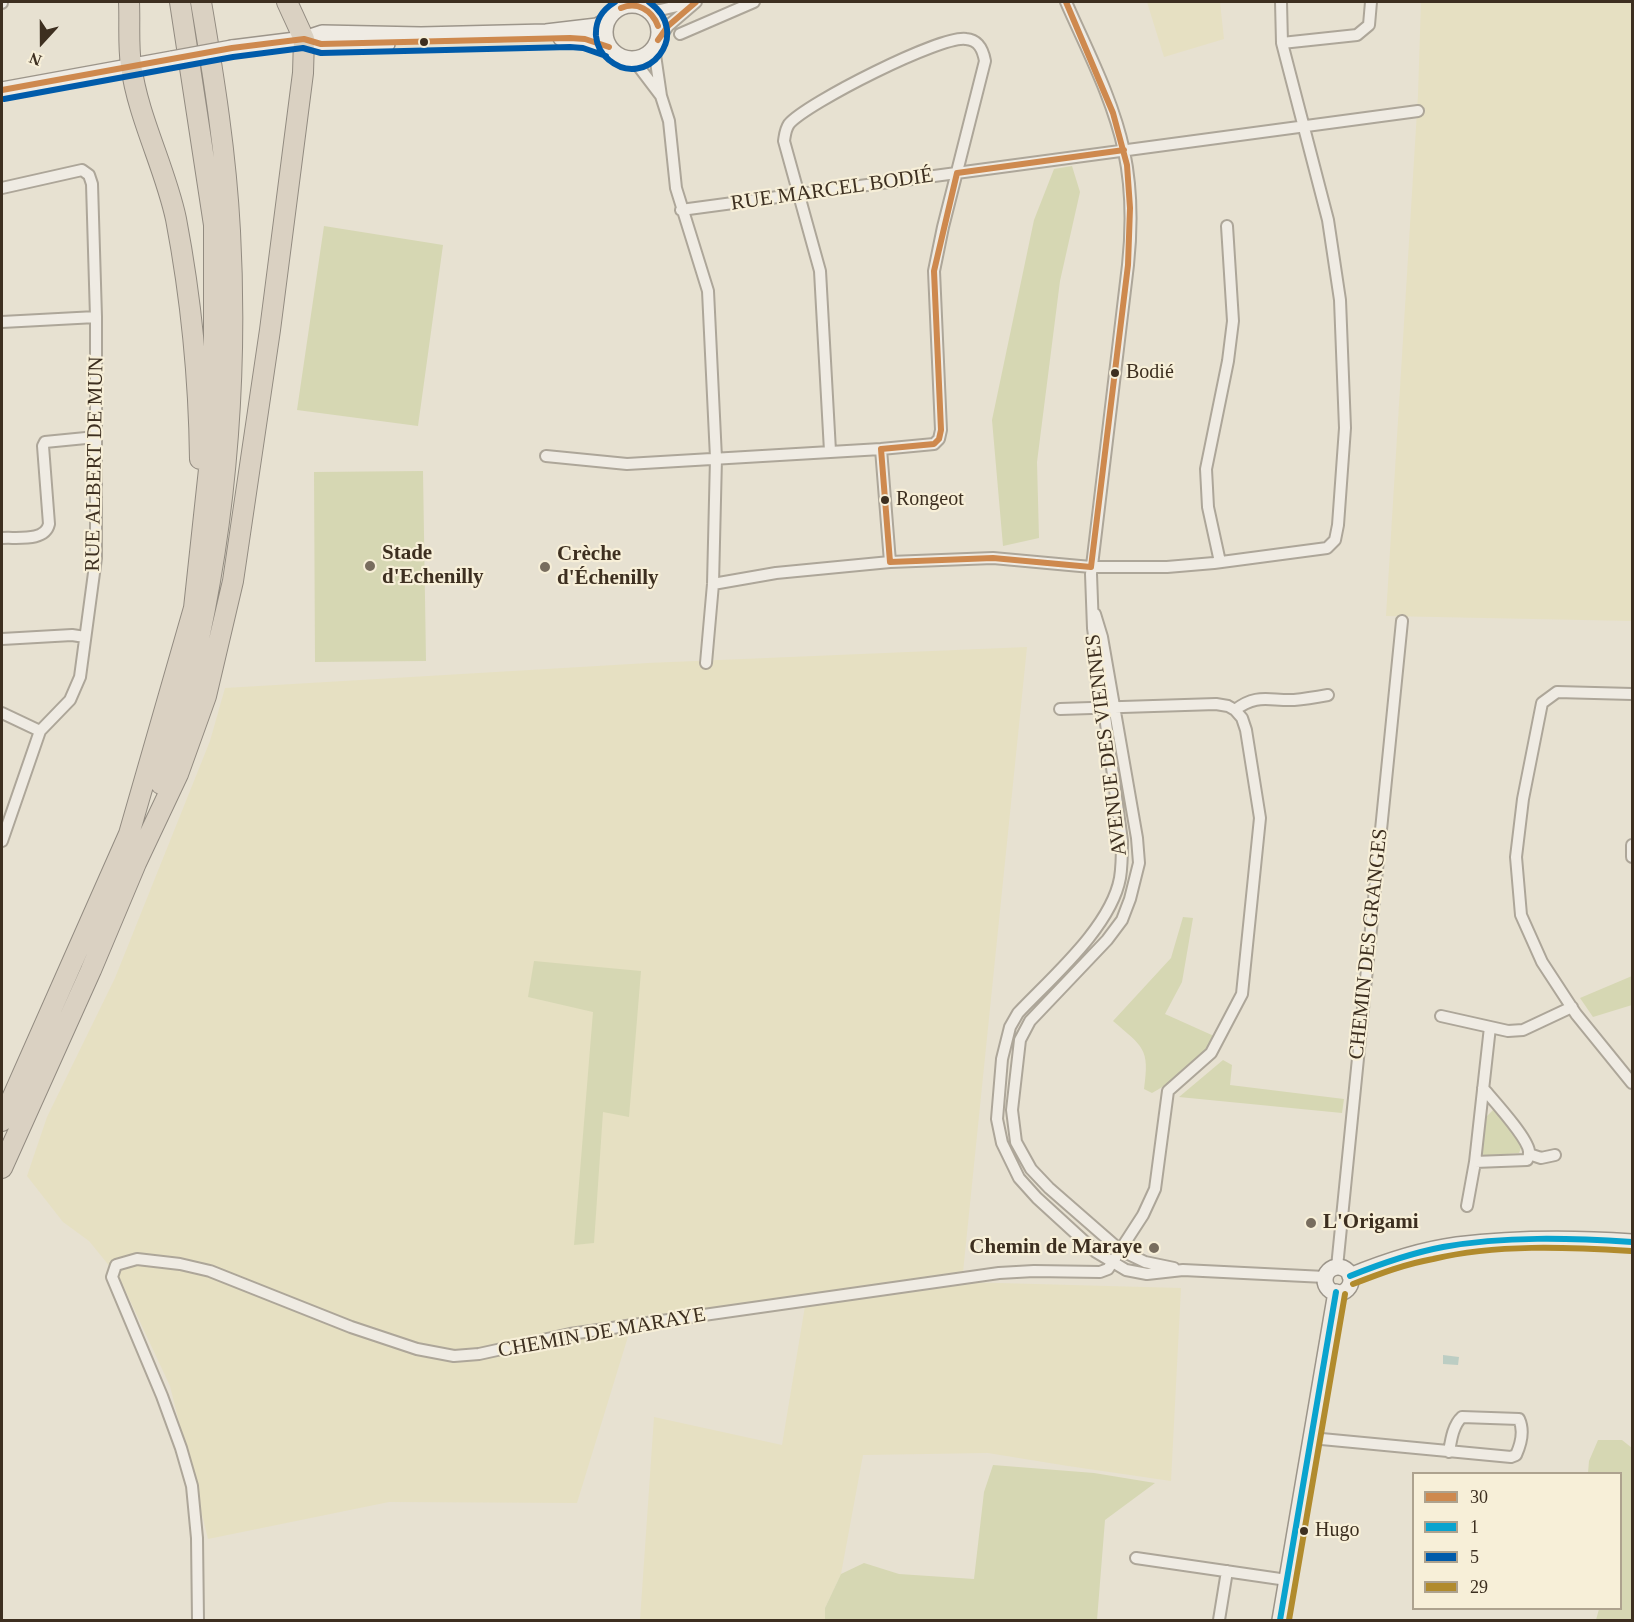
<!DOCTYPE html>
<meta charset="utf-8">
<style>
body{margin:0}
#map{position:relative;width:1634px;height:1622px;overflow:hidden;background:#e7e1d1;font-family:Georgia,serif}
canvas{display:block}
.frame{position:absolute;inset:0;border:3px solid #3d2f20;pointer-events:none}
.legend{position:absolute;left:1412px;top:1472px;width:210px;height:138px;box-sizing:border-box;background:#f7efd8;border:2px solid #ada28e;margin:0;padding:8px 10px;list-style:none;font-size:18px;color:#3d2f20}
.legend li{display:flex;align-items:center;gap:12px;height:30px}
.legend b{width:30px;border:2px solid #ada28e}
.north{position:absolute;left:12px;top:12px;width:60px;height:60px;-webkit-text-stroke:4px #f7efd8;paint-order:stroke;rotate:201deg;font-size:16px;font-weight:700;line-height:24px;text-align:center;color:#3d2f20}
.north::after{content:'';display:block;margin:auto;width:21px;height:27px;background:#3d2f20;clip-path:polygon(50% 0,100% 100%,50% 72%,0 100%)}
</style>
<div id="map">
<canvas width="1634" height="1622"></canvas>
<div class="frame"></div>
<ul class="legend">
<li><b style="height:8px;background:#ce894e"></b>30</li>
<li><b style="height:8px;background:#09a3ce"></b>1</li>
<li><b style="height:8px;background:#005baa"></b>5</li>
<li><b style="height:8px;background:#b18b2d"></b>29</li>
</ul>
<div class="north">N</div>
</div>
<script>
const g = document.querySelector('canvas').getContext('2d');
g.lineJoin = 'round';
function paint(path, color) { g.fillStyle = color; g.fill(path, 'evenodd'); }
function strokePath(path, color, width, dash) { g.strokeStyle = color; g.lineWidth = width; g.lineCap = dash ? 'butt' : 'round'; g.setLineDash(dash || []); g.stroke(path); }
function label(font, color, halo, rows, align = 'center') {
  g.font = font + ' Georgia,serif'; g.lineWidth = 4.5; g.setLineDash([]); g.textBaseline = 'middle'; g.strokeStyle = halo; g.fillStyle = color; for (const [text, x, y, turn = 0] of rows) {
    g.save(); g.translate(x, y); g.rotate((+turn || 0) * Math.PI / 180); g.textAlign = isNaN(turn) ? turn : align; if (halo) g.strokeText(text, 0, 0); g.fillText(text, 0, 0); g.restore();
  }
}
paint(new Path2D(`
 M1147,2H1220L1224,39L1164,57Z
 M1421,2H1632V621L1386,616L1418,95Z
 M1027,647L962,1282L1181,1288L1171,1481L1068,1466L988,1453L863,1455L841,1574L825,1608V1620H640L654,1417L782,1445L805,1306L630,1330L577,1503L389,1502L208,1539L170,1386L120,1279L89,1241L63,1222L27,1176L47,1117L115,978L210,741L225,688L648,663Z`), '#e6e0c2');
paint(new Path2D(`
 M1072,166L1080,192L1060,281L1037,462L1039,538L1003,546L992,420L1034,220L1054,169Z
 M324,226L443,245L418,426L297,410Z
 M423,471L426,661L315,662L314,472Z
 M1183,917L1193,918L1182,982L1165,1014L1214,1036C1204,1058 1173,1082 1152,1093L1144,1089C1150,1048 1143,1047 1113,1021L1171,958Z
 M534,961L641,971L629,1117L603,1112L594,1243L574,1245L593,1012L528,997Z
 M1632,976V1005L1593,1017L1580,998Z
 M1223,1060L1232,1065L1230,1085L1344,1099L1342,1113L1179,1097Z
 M1493,1110L1497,1111L1522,1145L1519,1153L1484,1156L1482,1153L1486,1117Z
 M1598,1440H1622L1632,1448V1620H1596L1599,1609L1620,1608V1474L1588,1473L1589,1461Z
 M993,1465L1094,1473L1155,1483L1105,1520L1097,1620H825V1608L841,1574L864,1563L899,1574L974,1579L984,1492Z`), '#d6d7b3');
paint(new Path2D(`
 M1443,1355L1459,1357L1458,1365L1443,1364Z`), '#bccdc3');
const street = new Path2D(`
 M1066,2C1087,50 1113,99 1124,151C1132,189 1132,227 1128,265L1091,574L1093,628L1122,841C1122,854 1122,866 1120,878C1111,927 1051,978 1018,1013L1010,1027L1002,1059L997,1119L1002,1143L1019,1178L1037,1198L1096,1252L1126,1270L1147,1274L1183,1270L1325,1277
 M2,3V2
 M647,10H660L695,2
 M680,34L754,2
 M658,40L668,26L696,2
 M1282,43L1357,35L1369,25L1371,2
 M629,59L639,67L661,96L654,48
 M661,96L669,121L676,188L708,291L716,458L713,584L706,663
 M2,188L82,170L89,175L92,184L96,317V558L80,677L70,700L40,731L2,841
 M681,210L1418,111
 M2,322L96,317
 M881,449L890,562
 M546,456L627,464L881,449L934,444L939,439L941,430L934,271L943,227L985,61C983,50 979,40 966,39C941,35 807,103 789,124C785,130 785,135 784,141L820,271L830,451
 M2,538C17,537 45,542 49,524L43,446L45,442L96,437
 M1220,562L1208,507L1206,469L1228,361L1233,321L1227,226
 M713,584L776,573L890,562L993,558L1091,567H1167L1214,563L1327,548L1335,540L1338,525L1345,428L1340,300L1328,220L1282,43L1281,2
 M1095,614L1102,637L1137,838L1139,863L1130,899L1122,920L1107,940L1030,1021L1020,1040L1012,1110L1016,1142L1031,1169L1049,1188L1120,1250L1145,1262L1174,1268
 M2,639L72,635L85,637
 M1632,694L1557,692L1542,703L1523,799L1516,857L1521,915L1542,962L1576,1014L1632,1083
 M1060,709L1216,704L1228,706L1235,710C1257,693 1269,701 1294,700C1305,699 1317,697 1328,695
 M2,713L40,731
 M1632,845V857
 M1441,1016L1508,1031L1523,1030L1572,1007
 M1483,1088C1494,1101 1527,1137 1529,1151C1529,1156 1529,1156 1527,1160L1475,1162L1490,1027
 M1529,1154L1541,1158L1555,1155
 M1467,1206L1475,1162
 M1337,1267L1402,621
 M1311,1438L1511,1457L1516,1455C1521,1444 1524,1430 1519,1419L1462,1417C1453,1425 1451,1440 1449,1452
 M1136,1558L1287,1580
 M198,1620L197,1538L192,1486L181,1448L162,1396L112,1277L116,1265L137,1259L180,1264L210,1271L351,1327L417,1349L454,1356L479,1354L570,1334L999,1273L1034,1271L1100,1272L1108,1269L1143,1215L1155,1189L1168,1091L1211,1053L1242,994L1260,818L1246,730L1242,718L1235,710
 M1219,1620L1227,1571`);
const secondary = new Path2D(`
 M605 32a27 27 0 1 1 54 0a27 27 0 1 1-54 0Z
 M561,38L585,39L609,47
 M304,39L321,44H387
 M232,48L304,39L322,33L421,35L546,32L597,26L608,20
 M2,90L172,59
 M1325 1280a13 13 0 1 1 26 0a13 13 0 1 1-26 0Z
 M1350,1276C1384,1262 1420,1250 1457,1245C1514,1238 1575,1238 1632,1242
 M1280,1620L1336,1292`);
const highway = new Path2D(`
 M129,2C130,22 128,45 131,65C138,118 165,167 176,219C191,298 199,379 200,459
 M161,784C217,605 240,418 230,231C226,154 214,78 201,2
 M2,1121L129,834L194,608L214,423V225L180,2
 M2,1168L91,970L136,863L178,774L206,696L233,581L270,330L303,73L304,39L287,2`);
strokePath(street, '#ada699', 14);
strokePath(secondary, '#9c958a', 18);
strokePath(highway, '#928b80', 22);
strokePath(street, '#efebe3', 10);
strokePath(secondary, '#efebe3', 15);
strokePath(highway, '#dad1c2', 20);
const secondaryBridge = new Path2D(`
 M172,59L232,48`);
strokePath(secondaryBridge, '#9c958a', 18, []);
strokePath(secondaryBridge, '#efebe3', 15);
strokePath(new Path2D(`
 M1066,2L1113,113L1127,165L1130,208L1128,265L1091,567
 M621,8C637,1 652,10 658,26
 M658,40L668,26L696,2
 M2,90L232,48L304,39L321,44L570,38L585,39L609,47
 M957,173L1124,150
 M881,449L934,444L939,439L941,430L934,271L957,173
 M881,449L890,562
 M890,562L993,558L1091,567`), '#ce894e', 6);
strokePath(new Path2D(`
 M1350,1276C1380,1264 1411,1253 1443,1247C1505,1236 1570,1238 1632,1242
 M1280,1620L1336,1292`), '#09a3ce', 6);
strokePath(new Path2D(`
 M615,2C602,10 595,20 596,36C597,46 601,54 609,60C646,91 694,34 649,2
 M4,99L233,57L303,48L321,53L570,47L583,48L606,56`), '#005baa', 6);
strokePath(new Path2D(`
 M1353,1284C1379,1274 1405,1264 1433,1259C1497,1244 1566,1247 1631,1251
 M1289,1620L1345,1294`), '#b18b2d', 6);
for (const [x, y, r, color] of [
 [424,42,5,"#3d2f20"],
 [1115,373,5,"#3d2f20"],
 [885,500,5,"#3d2f20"],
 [370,566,6,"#786d5e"],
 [545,567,6,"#786d5e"],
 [1311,1223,6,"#786d5e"],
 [1154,1248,6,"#786d5e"],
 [1304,1531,5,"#3d2f20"]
]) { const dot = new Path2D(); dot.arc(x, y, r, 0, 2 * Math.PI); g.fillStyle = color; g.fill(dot); strokePath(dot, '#f7efd8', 2); }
label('20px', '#3d2f20', '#f7efd8', [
 ["Bodié",1126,373],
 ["Rongeot",896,500],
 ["Hugo",1315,1531]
], 'left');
label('21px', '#3d2f20', '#f7efd8', [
 ["RUE MARCEL BODIÉ",832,190,-8],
 ["RUE ALBERT DE MUN",95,464,-89],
 ["AVENUE DES VIENNES",1107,745,-97],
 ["CHEMIN DES GRANGES",1369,944,-84],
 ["CHEMIN DE MARAYE",602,1333,-10]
]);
label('bold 21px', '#3d2f20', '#f7efd8', [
 ["Stade",382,554],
 ["d'Echenilly",382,578],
 ["Crèche",557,555],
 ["d'Échenilly",557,579],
 ["L'Origami",1323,1223],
 ["Chemin de Maraye",1142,1248,"right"]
], 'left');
</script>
